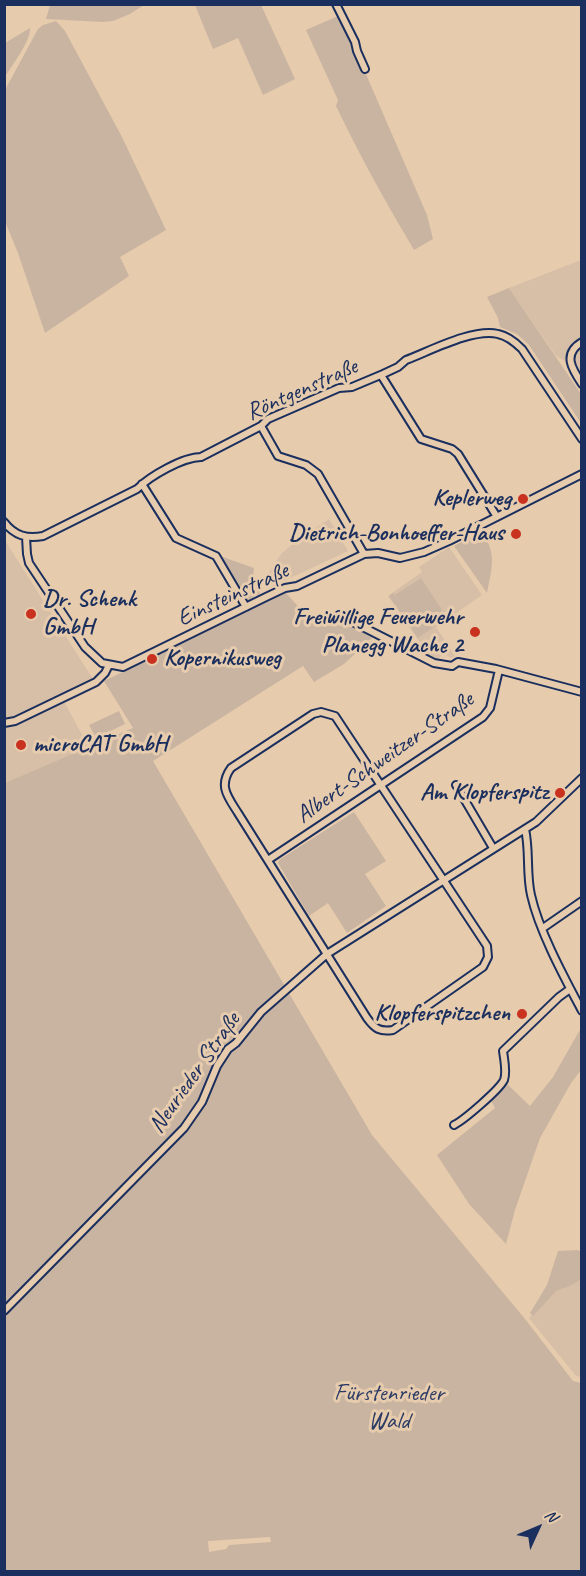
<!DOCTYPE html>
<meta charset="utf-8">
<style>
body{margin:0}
#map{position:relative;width:586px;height:1576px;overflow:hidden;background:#e6cbad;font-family:Caveat,sans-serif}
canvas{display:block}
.frame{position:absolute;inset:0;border:6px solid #1b2f5e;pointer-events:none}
.north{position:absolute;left:508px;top:1498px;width:60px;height:60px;-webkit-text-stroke:4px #e6cbad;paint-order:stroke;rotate:46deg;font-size:16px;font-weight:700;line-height:24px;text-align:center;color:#1b2f5e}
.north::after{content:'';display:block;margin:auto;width:21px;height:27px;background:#1b2f5e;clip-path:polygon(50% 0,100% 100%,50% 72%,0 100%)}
</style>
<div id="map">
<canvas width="586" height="1576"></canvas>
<div class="frame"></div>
<div class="north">N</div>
</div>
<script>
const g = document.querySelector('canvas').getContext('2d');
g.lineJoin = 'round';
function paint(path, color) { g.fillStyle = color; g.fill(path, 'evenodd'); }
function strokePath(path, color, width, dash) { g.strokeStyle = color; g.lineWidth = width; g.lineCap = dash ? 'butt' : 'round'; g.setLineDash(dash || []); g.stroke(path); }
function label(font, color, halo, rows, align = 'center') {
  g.font = font + ' Caveat,sans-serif'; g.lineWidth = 6; g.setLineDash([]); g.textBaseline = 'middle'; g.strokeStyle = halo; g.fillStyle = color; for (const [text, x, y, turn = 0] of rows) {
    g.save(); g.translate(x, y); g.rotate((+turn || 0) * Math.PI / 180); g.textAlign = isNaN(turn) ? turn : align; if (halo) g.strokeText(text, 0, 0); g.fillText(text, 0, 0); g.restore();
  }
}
paint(new Path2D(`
 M581,260V374L578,368L556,356L509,288Z
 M329,519L348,551L273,586L269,572L281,554L295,542Z
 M4,539L98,687L65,703L89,748L5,783Z
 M449,547L482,595L436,627L455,656L451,658L444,654L433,662L388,596L422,572L419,567Z
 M581,1262V1377L576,1376L529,1318Z`), '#d7bfa7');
paint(new Path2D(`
 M50,5V4L144,5L130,14L113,21L103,22L46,19Z
 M195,5H261L295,79L263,95L238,38L213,49Z
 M338,16L352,42L427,215L433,239L414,250C386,203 360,156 336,106L338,100L306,30Z
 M56,21L65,31L122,137L166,230L120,257L129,276L45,333L18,253L4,219L5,90L38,29L43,25Z
 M30,28C31,41 12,65 5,77V43Z
 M509,288L581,394V423L529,345L517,334L500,327L498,318L487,297Z
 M482,531C497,555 492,567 487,593L454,546Z
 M220,556L254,568L253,578L260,592L258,596L249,600L245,599Z
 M421,578L442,610L440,613L444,612L447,618L439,623L437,617L438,624L418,638L389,596L393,593L408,615L395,595Z
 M286,593L313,623L331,615L372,638L344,664L314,682L303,666L153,761L372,1135L525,1319L573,1381L581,1383V1571L5,1572V783L133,728L104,681ZM270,1537L271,1542L229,1545L226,1549L209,1552L208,1541Z
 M119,711L125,724L96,738L89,725Z
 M354,812L386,861L365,874L386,906L347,933L328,903L309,916L278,863L279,860Z
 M581,1028V1070L571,1083L540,1138L515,1210L506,1244L469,1204L437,1155L495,1108L490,1099L506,1083L530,1106L553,1077Z
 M578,1250L581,1252V1279L572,1285L556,1291L533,1316L530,1313L547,1285L558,1251Z`), '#c9b4a1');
const minor = new Path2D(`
 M336,4L355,42L357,51L365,69
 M582,342C562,354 572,369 582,384
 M381,375L421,439L452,449L458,454L497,517
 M261,426L278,456L306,465L318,474L364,554
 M142,484L176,538L216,556L246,607
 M4,522C15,536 27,539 43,536L137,489C150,476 183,457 201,457L261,426L268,419L339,388L352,387L383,374L398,367L406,360C430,351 473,328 498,334C508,336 515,342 522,349L582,439
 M26,537L27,554L29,563L85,647L102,663L123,667L266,597L285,588L297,586L364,554L378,553L400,558L424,552L449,541L582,474
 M339,615L434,663L452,666L458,662L496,669L582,692
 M321,712L335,716L487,946L488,957L483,967L393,1030C380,1032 375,1029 367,1018L238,813C228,797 218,786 231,768L313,714Z
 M4,723L15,721L96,682L105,673L109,665
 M456,785L493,848
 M525,829C530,851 526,873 531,895C539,931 564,977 582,1011
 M268,860L483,717L490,708L499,670
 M543,928L582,901
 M454,1125C464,1120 499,1090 504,1080C507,1072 504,1059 503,1051L559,997L570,989
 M4,1311L184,1128L202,1102L217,1066L228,1049L236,1043L261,1012L327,954L536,822L582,778`);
strokePath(minor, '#1b2f5e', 10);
strokePath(minor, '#e6cbad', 6);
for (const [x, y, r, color] of [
 [523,499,6,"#c8321e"],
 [516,534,6,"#c8321e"],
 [31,614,6,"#c8321e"],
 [475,632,6,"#c8321e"],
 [152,659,6,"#c8321e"],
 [21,745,6,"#c8321e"],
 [560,793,6,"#c8321e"],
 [522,1014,6,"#c8321e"]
]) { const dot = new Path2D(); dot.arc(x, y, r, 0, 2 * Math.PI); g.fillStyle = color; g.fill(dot); strokePath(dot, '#e6cbad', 2); }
label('24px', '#1b2f5e', '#e6cbad', [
 ["Röntgenstraße",302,390,-24],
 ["Einsteinstraße",233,595,-25],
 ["Albert-Schweitzer-Straße",385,758,-35],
 ["Neurieder Straße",195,1073,-55]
]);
label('bold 24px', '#1b2f5e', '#e6cbad', [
 ["Keplerweg",511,499],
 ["Dietrich-Bonhoeffer-Haus",504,534],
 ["Dr. Schenk",43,600,"left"],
 ["GmbH",43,628,"left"],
 ["Freiwillige Feuerwehr",463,618],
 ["Planegg Wache 2",463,646],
 ["Kopernikusweg",164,659,"left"],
 ["microCAT GmbH",33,745,"left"],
 ["Am Klopferspitz",548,793],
 ["Klopferspitzchen",510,1014]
], 'right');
label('24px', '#2c3c65', '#e6cbad', [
 ["Fürstenrieder",389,1394],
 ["Wald",389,1422]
]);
</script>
